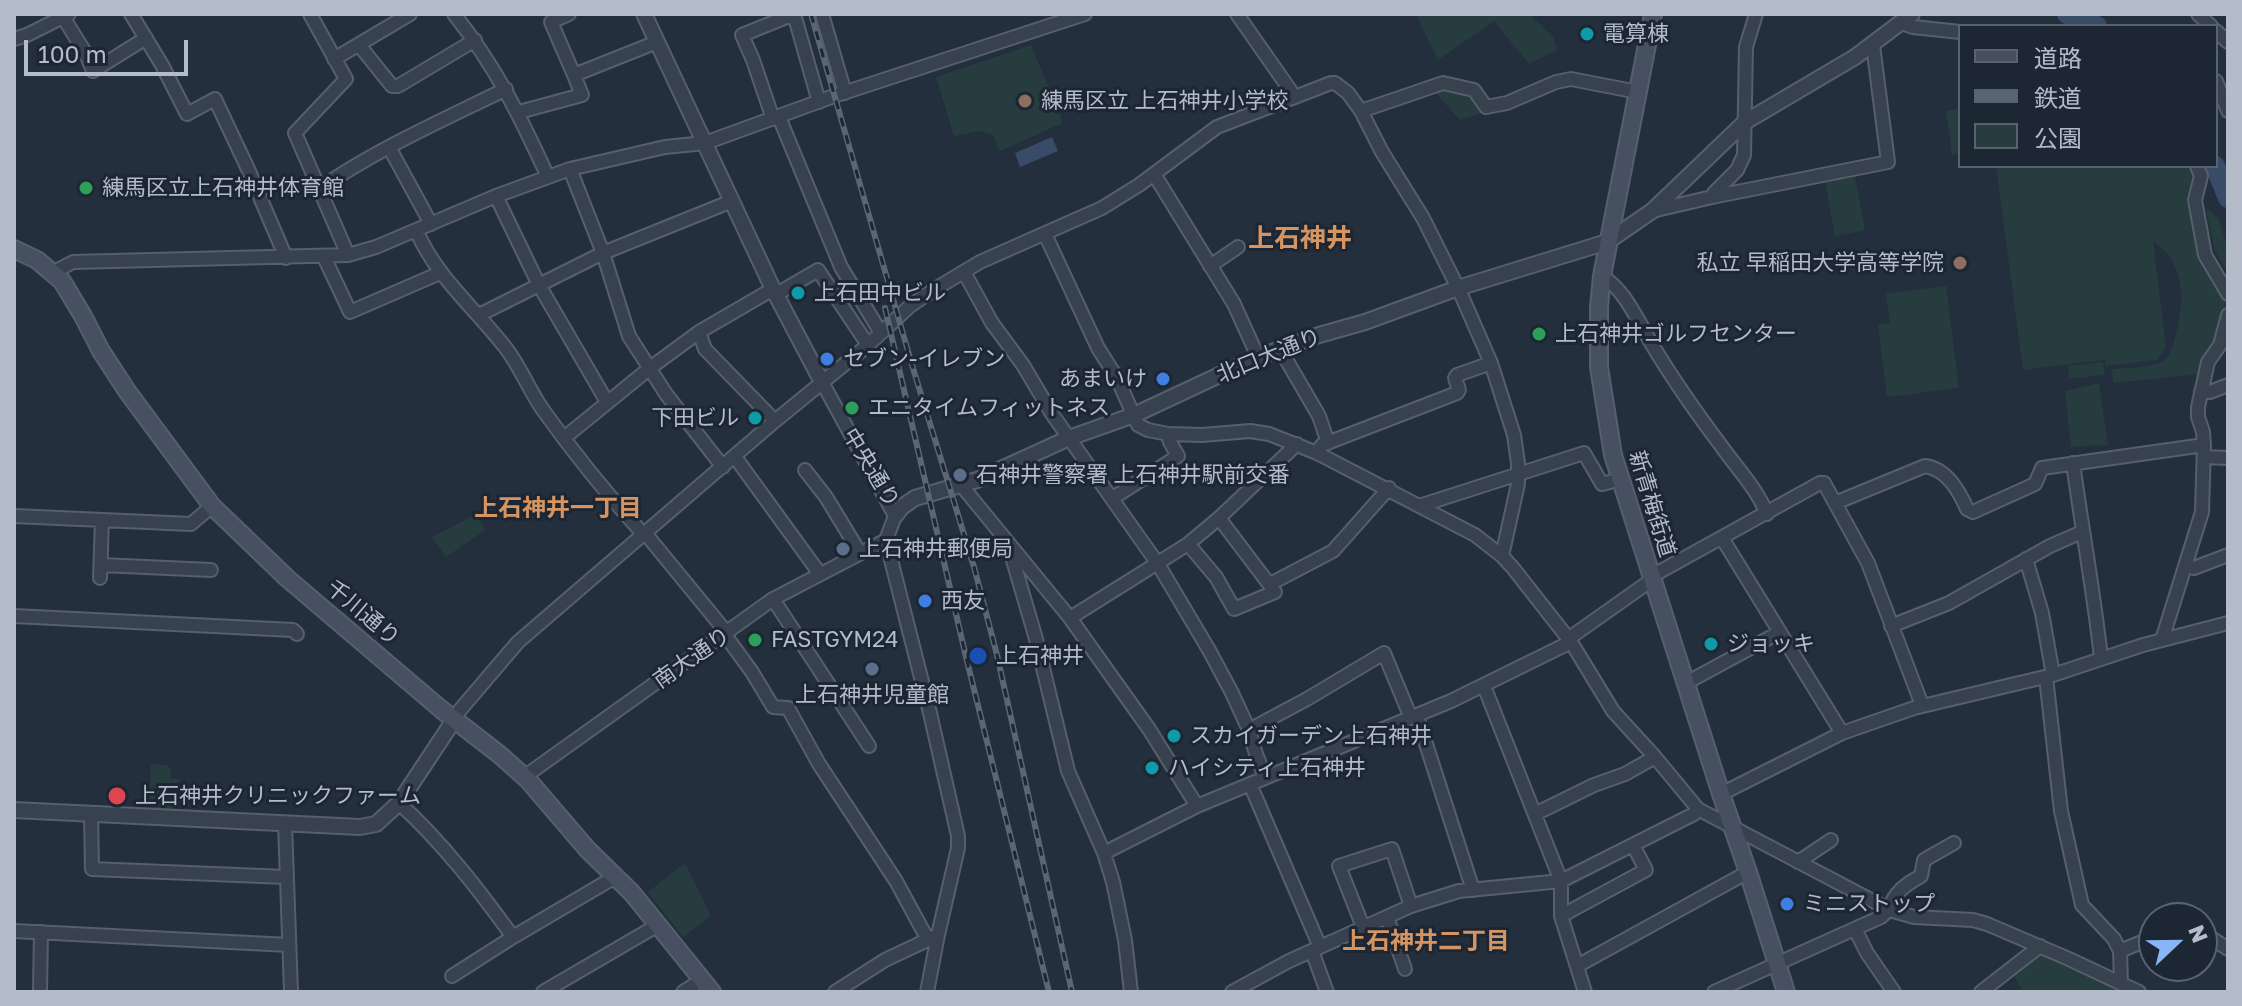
<!DOCTYPE html>
<meta charset="utf-8">
<style>
body{margin:0}
#map{position:relative;width:2242px;height:1006px;overflow:hidden;background:#242f3e;font-family:"Golos Text","Noto Sans JP",sans-serif}
canvas{display:block}
.frame{position:absolute;inset:0;border:16px solid #b4bcc9;pointer-events:none}
.legend{position:absolute;left:1958px;top:24px;width:260px;height:144px;box-sizing:border-box;background:#1d2633;border:2px solid #59626f;margin:0;padding:10px 14px;list-style:none;font-size:24px;color:#b4bcc9}
.legend li{display:flex;align-items:center;gap:16px;height:40px}
.legend b{width:40px;border:2px solid #59626f}
.north{position:absolute;left:2138px;top:902px;width:80px;height:80px;box-sizing:border-box;background:#1d2633;border:2px solid #59626f;border-radius:50%;rotate:68deg;font-size:22px;font-weight:700;line-height:32px;text-align:center;color:#b4bcc9}
.north::after{content:'';display:block;margin:auto;width:28px;height:36px;background:#8ab4f8;clip-path:polygon(50% 0,100% 100%,50% 72%,0 100%)}
.scale{position:absolute;left:24px;top:40px;width:164px;height:36px;box-sizing:border-box;border:4px solid #b4bcc9;border-top:0;padding-left:10px;font-size:24px;line-height:28px;white-space:nowrap;color:#b4bcc9;-webkit-text-stroke:6px #1d2633;paint-order:stroke}
</style>
<div id="map">
<canvas width="2242" height="1006"></canvas>
<div class="frame"></div>
<ul class="legend">
<li><b style="height:10px;background:#465061"></b>道路</li>
<li><b style="height:10px;background:#5a6575"></b>鉄道</li>
<li><b style="height:22px;background:#263c3f"></b>公園</li>
</ul>
<div class="north">N</div>
<div class="scale">100 m</div>
</div>
<script>
const g = document.querySelector('canvas').getContext('2d');
g.lineJoin = 'round';
function paint(path, color) { g.fillStyle = color; g.fill(path, 'evenodd'); }
function strokePath(path, color, width, dash) { g.strokeStyle = color; g.lineWidth = width; g.lineCap = dash ? 'butt' : 'round'; g.setLineDash(dash || []); g.stroke(path); }
function label(font, color, halo, rows, align = 'center') {
  g.font = font + ' "Golos Text","Noto Sans JP",sans-serif'; g.lineWidth = 6; g.setLineDash([]); g.textBaseline = 'middle'; g.strokeStyle = halo; g.fillStyle = color; for (const [text, x, y, turn = 0] of rows) {
    g.save(); g.translate(x, y); g.rotate((+turn || 0) * Math.PI / 180); g.textAlign = isNaN(turn) ? turn : align; if (halo) g.strokeText(text, 0, 0); g.fillText(text, 0, 0); g.restore();
  }
}
paint(new Path2D(`
 M1416,14H1529L1554,38L1557,50L1529,64L1494,21L1438,60Z
 M1031,45L1063,123L1000,151L993,135L979,131L954,136L936,77Z
 M1438,88L1472,92L1485,112L1460,120L1433,90Z
 M1960,109V154L1952,155L1946,111Z
 M1996,166H2193L2196,174L2189,195L2197,255L2227,299L2216,336L2200,374L2113,383L2112,369C2124,368 2159,368 2166,359C2172,352 2175,338 2177,330C2185,296 2184,261 2153,241L2166,347L2157,360L2106,366L2105,360L2023,370Z
 M1855,177L1865,230L1835,236L1825,182Z
 M2206,208L2219,218L2222,231L2228,247V273L2215,251Z
 M1946,286L1959,388L1887,397L1878,325L1890,323L1886,294Z
 M2103,362L2105,375L2069,379L2068,366Z
 M2099,383L2108,445L2071,447L2065,391Z
 M473,516L479,517L485,530L446,557L432,537Z
 M151,764L167,765L171,769V779H179V805L174,809L149,808Z
 M685,863L711,916L683,937L648,892Z
 M2041,951L2128,992H2023L2012,972Z`), '#263c3f');
paint(new Path2D(`
 M1052,137L1058,151L1020,167L1015,153Z`), '#394c67');
strokePath(new Path2D(`
 M2067,14L2097,26
 M2215,166L2228,198`), '#394c67', 20);
const minor = new Path2D(`
 M131,14L162,65L187,114L215,99L248,169L286,258
 M310,14L346,79L295,133L348,255
 M454,14C496,67 520,116 548,177
 M569,14L551,22L574,75
 M794,14L819,102
 M822,14L845,93
 M2198,14L2211,26
 M63,17L86,54L93,71L146,38
 M1901,23L1913,27L1960,32
 M2216,31L2228,42
 M14,39L27,35L69,14
 M359,45L392,86H398L475,40
 M334,59L410,14
 M2216,81L2228,111
 M1295,97L1331,83H1335L1348,93L1361,111L1382,152L1423,218L1460,292L1491,363L1514,435L1518,463V484L1502,556
 M1361,111L1443,83L1474,90L1486,107L1507,103L1556,82L1571,79L1638,92
 M519,112L582,95L574,75L657,42
 M779,117L841,267L881,333
 M773,119L753,60L742,35L794,14
 M389,147L431,224
 M2197,166L2201,176L2195,200L2205,255L2228,294
 M570,169L603,253L629,336L666,394L723,467
 M1154,174L1234,304L1258,357
 M319,189C377,149 443,120 506,89
 M496,196L539,285L607,402
 M1712,197L1888,162L1873,45
 M1652,211L1712,197L1714,193L1737,170L1744,155L1746,47L1756,14
 M416,230C437,278 473,306 505,347C520,366 529,390 543,410C575,455 607,494 643,534
 M1045,234L1098,348L1117,378L1138,425L1148,430L1168,434L1202,435L1250,431L1269,434L1317,453L1475,535L1502,556L1513,568L1571,642L1613,711L1655,757L1698,809L1890,910L1914,917L1973,920L1987,924L2069,959L2139,992
 M324,257L350,312L440,273
 M1210,266L1238,247
 M54,272L73,262L348,255L376,247L496,196L570,169L665,147L705,143L834,96L1085,14
 M964,272L992,323L1023,365L1052,414L1158,564L1209,650L1232,693L1249,730L1256,754L1265,777
 M1602,276C1623,289 1634,313 1646,334C1668,373 1695,411 1722,447C1737,468 1757,489 1767,514
 M777,294L818,270L868,345
 M479,315L603,253L732,201
 M699,332L705,349L775,421
 M1280,349L1319,416L1328,443
 M2201,392H2210L2228,385
 M564,438L650,368L699,332L773,289
 M1317,453L1322,445L1457,393L1459,390L1455,378L1457,375L1491,363
 M735,457L820,574
 M2204,457L2228,458
 M2073,463C2082,529 2094,593 2101,658
 M805,470L826,497L860,553
 M961,485L1070,618L1149,729L1197,806
 M1113,498L1178,456L1170,442L1168,434
 M1835,503L1925,466C1947,469 1959,491 1967,509L1973,512L2035,484L2042,468L2204,445
 M1422,505L1584,453L1602,484L1621,479
 M14,516L191,524L212,506
 M645,533L727,633
 M1722,538L1842,733
 M1008,543L1036,639L1068,771L1104,853L1113,882L1125,940L1131,992
 M1188,544L1216,577L1234,609L1275,592L1219,518
 M2026,559L2042,613L2053,675
 M101,565L211,570
 M2185,566L2194,568L2228,555
 M1652,576L1820,483H1824L1868,563L1922,705
 M100,578L102,520
 M1270,584L1333,551L1389,488
 M773,599L869,746
 M14,616L293,630L297,634
 M1070,618L1188,544L1219,518L1297,444
 M1891,626L1949,603L2050,546L2082,532
 M725,635L752,672L773,707L788,708L819,764L896,881L928,940
 M1568,639L1653,579
 M2162,640L2202,512L2204,445L2203,432L2198,417V407L2208,362L2220,345L2228,315
 M2046,677L2061,811L2082,905L2114,939L2120,951L2121,982
 M1686,683L1780,632
 M1484,686L1561,881V916L1585,992
 M1417,716L1473,890
 M454,720L460,710L518,642L775,421L868,345L910,306L935,289L980,262L1102,208L1139,185L1217,127L1295,97L1237,14
 M1249,730L1307,699L1384,653L1411,718
 M524,777L773,599L886,540L895,516L822,382
 M1250,784L1320,947
 M1721,794L1842,733L1914,708L2053,675L2143,645L2228,623
 M399,803C442,842 479,890 513,937
 M91,813L92,869L286,877
 M1535,814L1594,785L1625,774L1655,757
 M285,823L291,992
 M1104,853L1197,806L1451,701L1571,642
 M1798,862L1831,840
 M1561,916L1646,870L1633,845
 M1387,917L1405,969
 M1363,927L1339,866L1392,849L1411,906
 M1855,929L1867,953L1894,992
 M14,931L289,945
 M2202,932L2228,949
 M1312,951L1327,992
 M2120,951L2154,937
 M1577,966L1748,872
 M452,976L513,937L615,877
 M40,992L41,932
 M543,992L658,925
 M683,992L702,980
 M835,992L885,960L938,935L958,848V836L930,713L886,540
 M927,992L938,935
 M1232,992L1289,961L1411,906L1459,891L1561,881L1694,814L1698,809
 M1714,992L1881,917C1893,908 1889,903 1897,894C1903,886 1912,881 1921,876L1924,860L1954,843
 M1981,992L2040,946`);
const tertiary = new Path2D(`
 M644,14L773,289L822,382
 M895,516L902,507L915,498L977,480L1069,438L1134,415L1258,357L1319,335L1365,322L1458,288L1607,242L1652,211L1745,122L1855,57L1912,14
 M14,810L360,827L376,824L399,803L454,720`);
const secondary = new Path2D(`
 M1653,14L1602,276L1599,307V367L1613,455L1721,794L1748,872L1786,992
 M14,249L37,260L62,281L83,316L101,351L127,391L212,506L288,579L442,710L500,755L528,780L587,849L632,893L712,992`);
strokePath(minor, '#565f6c', 16);
strokePath(tertiary, '#565f6c', 18);
strokePath(secondary, '#565f6c', 20);
strokePath(minor, '#38414e', 12);
strokePath(tertiary, '#38414e', 14);
strokePath(secondary, '#465061', 16);
const rail = new Path2D(`
 M811,14L912,365L974,567L997,655L1072,992
 M885,308L966,657L1049,992`);
strokePath(rail, '#5a6575', 6);
strokePath(rail, '#1d2633', 3, [9]);
for (const [x, y, r, color] of [
 [1587,34,8,"#0f9aa8"],
 [1025,101,8,"#8d6e63"],
 [86,188,8,"#2e9e5b"],
 [1960,263,8,"#8d6e63"],
 [798,293,8,"#0f9aa8"],
 [1539,334,8,"#2e9e5b"],
 [827,359,8,"#3f7fe0"],
 [1163,379,8,"#3f7fe0"],
 [852,408,8,"#2e9e5b"],
 [755,418,8,"#0f9aa8"],
 [960,475,8,"#5c6f8a"],
 [843,549,8,"#5c6f8a"],
 [925,601,8,"#3f7fe0"],
 [755,640,8,"#2e9e5b"],
 [1711,644,8,"#0f9aa8"],
 [978,656,10,"#1a4fb4"],
 [872,669,8,"#5c6f8a"],
 [1174,736,8,"#0f9aa8"],
 [1152,768,8,"#0f9aa8"],
 [117,796,10,"#e0444e"],
 [1787,904,8,"#3f7fe0"]
]) { const dot = new Path2D(); dot.arc(x, y, r, 0, 2 * Math.PI); g.fillStyle = color; g.fill(dot); strokePath(dot, '#1d2633', 3); }
label('22px', '#b4bcc9', '#1d2633', [
 ["電算棟",1603,34],
 ["練馬区立 上石神井小学校",1041,101],
 ["練馬区立上石神井体育館",102,188],
 ["私立 早稲田大学高等学院",1944,263,"right"],
 ["上石田中ビル",814,293],
 ["上石神井ゴルフセンター",1555,334],
 ["セブン-イレブン",843,359],
 ["あまいけ",1147,379,"right"],
 ["エニタイムフィットネス",868,408],
 ["下田ビル",739,418,"right"],
 ["石神井警察署 上石神井駅前交番",976,475],
 ["上石神井郵便局",859,549],
 ["西友",941,601],
 ["FASTGYM24",771,640],
 ["ジョッキ",1727,644],
 ["上石神井",996,656],
 ["上石神井児童館",872,695,"center"],
 ["スカイガーデン上石神井",1190,736],
 ["ハイシティ上石神井",1168,768],
 ["上石神井クリニックファーム",135,796],
 ["ミニストップ",1803,904]
], 'left');
label('22px', '#b4bcc9', '#1d2633', [
 ["北口大通り",1269,356,-22],
 ["中央通り",871,468,59],
 ["新青梅街道",1652,504,73],
 ["千川通り",363,613,40],
 ["南大通り",692,658,-35]
]);
label('bold 24px', '#d59563', '#1d2633', [
 ["上石神井一丁目",558,508],
 ["上石神井二丁目",1426,941]
]);
label('bold 26px', '#d59563', '#1d2633', [
 ["上石神井",1300,239]
]);
</script>
